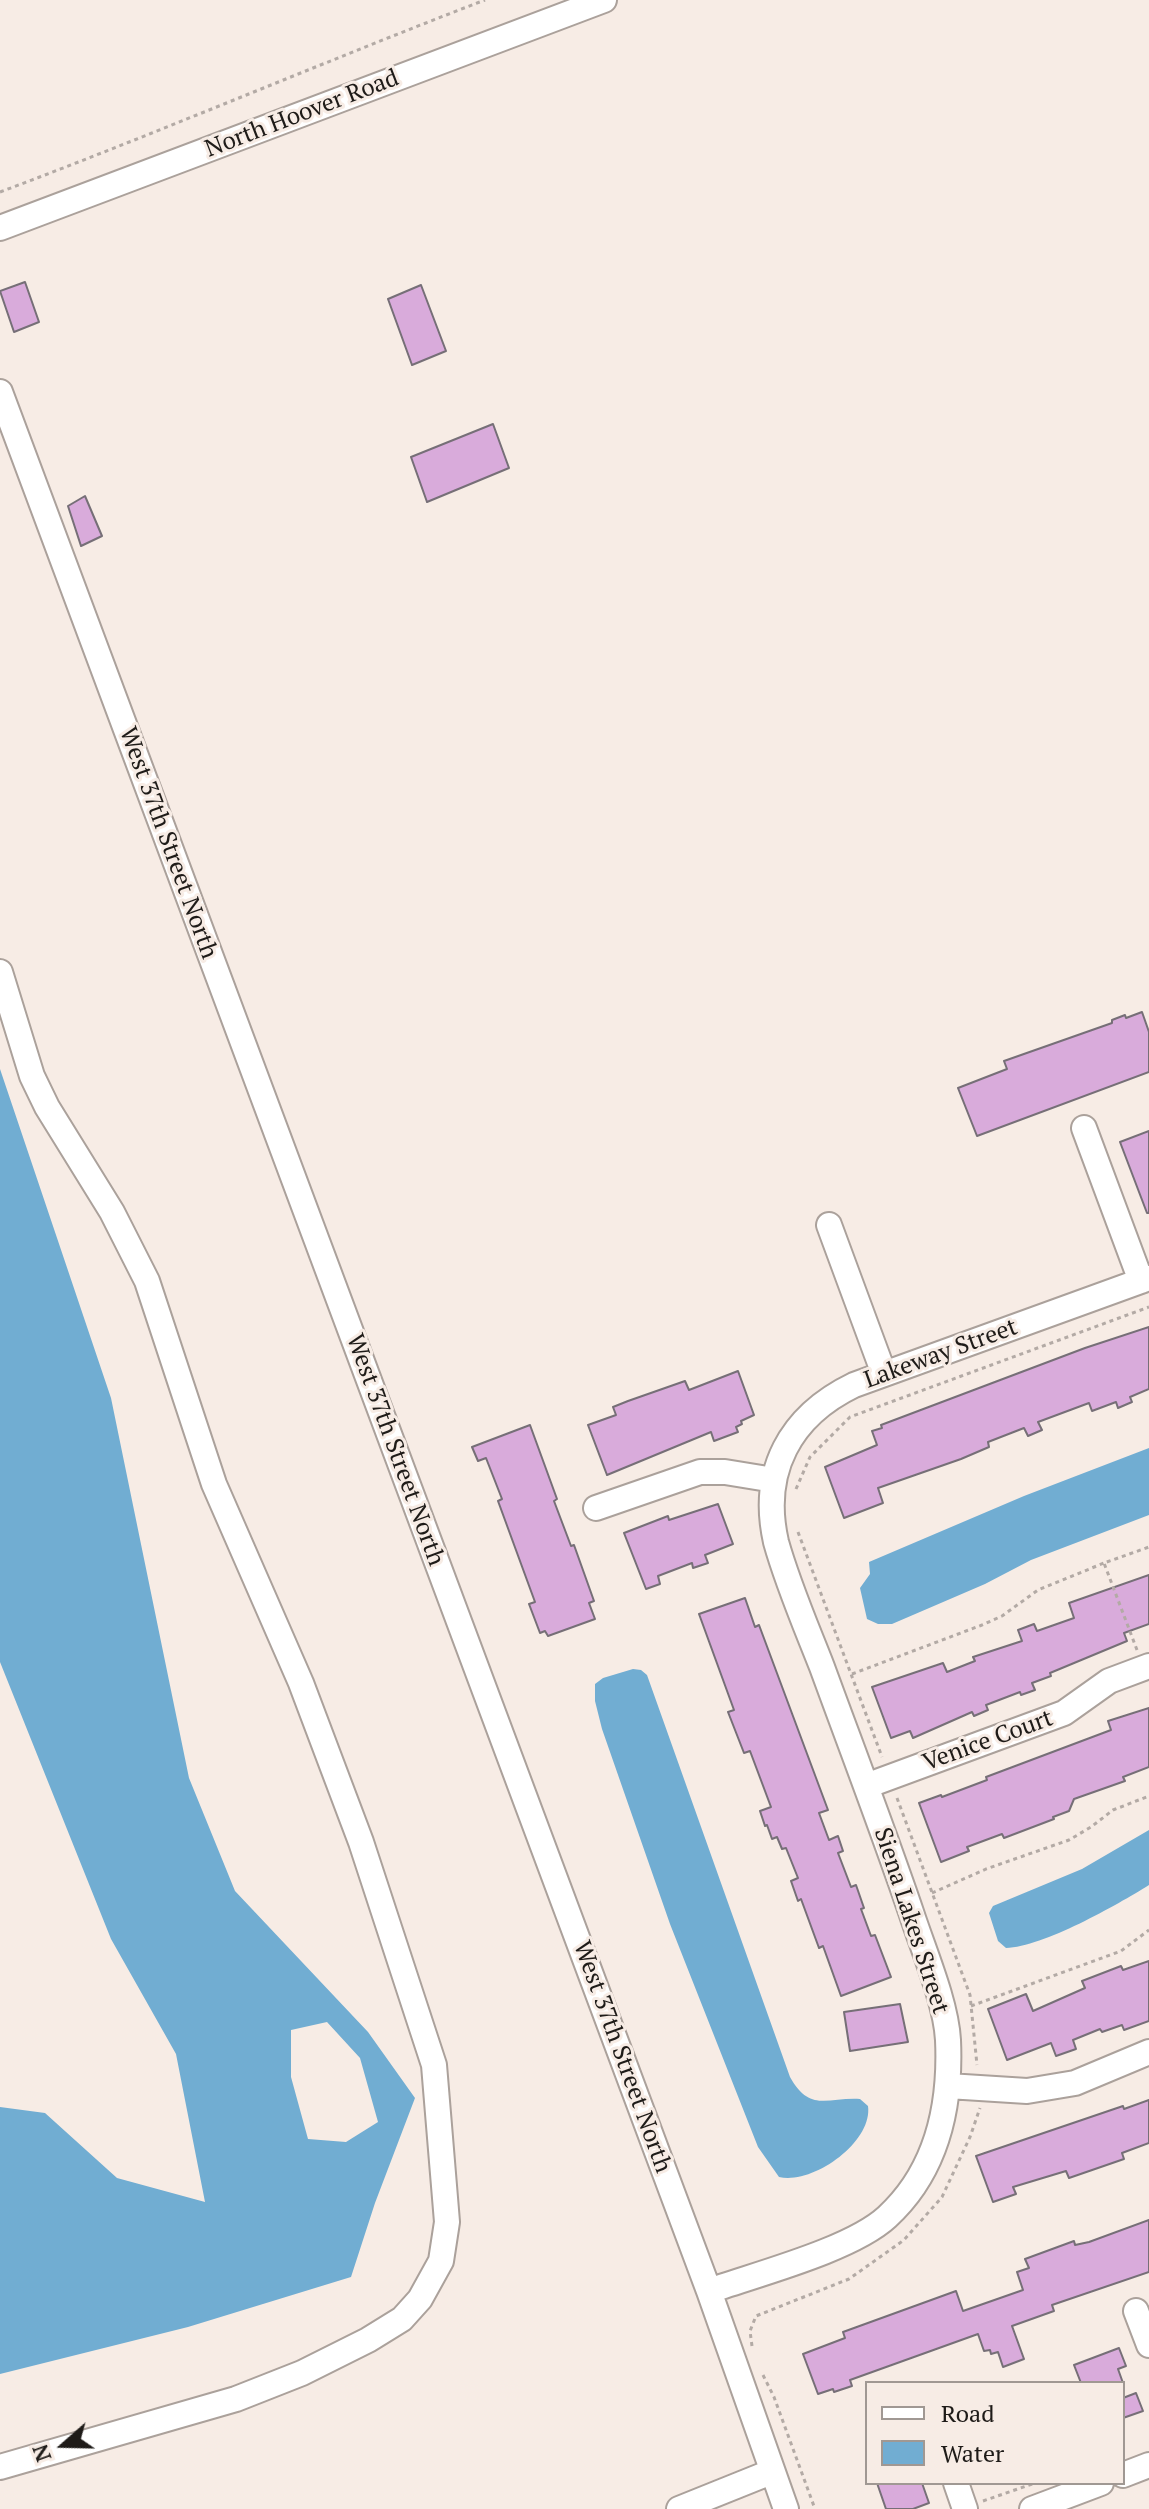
<!DOCTYPE html>
<style>
body{margin:0}
#map{position:relative;width:1149px;height:2509px;overflow:hidden;background:#f7ece5;font-family:"PT Serif",serif}
canvas{display:block}
.legend{position:absolute;left:865px;top:2381px;width:260px;height:104px;box-sizing:border-box;background:#f7ece5;border:2px solid #a09893;margin:0;padding:10px 14px;list-style:none;font-size:24px;color:#1e1b18}
.legend li{display:flex;align-items:center;gap:16px;height:40px}
.legend b{width:40px;border:2px solid #a09893}
.north{position:absolute;left:24px;top:2405px;width:80px;height:80px;-webkit-text-stroke:6px #f7ece5;paint-order:stroke;rotate:250deg;font-size:22px;font-weight:700;line-height:32px;text-align:center;color:#1e1b18}
.north::after{content:'';display:block;margin:auto;width:28px;height:36px;background:#1e1b18;clip-path:polygon(50% 0,100% 100%,50% 72%,0 100%)}
</style>
<div id="map">
<canvas width="1149" height="2509"></canvas>
<ul class="legend">
<li><b style="height:10px;background:#fff"></b>Road</li>
<li><b style="height:22px;background:#71add2"></b>Water</li>
</ul>
<div class="north">N</div>
</div>
<script>
const g = document.querySelector('canvas').getContext('2d');
g.lineJoin = 'round';
function paint(path, color) { g.fillStyle = color; g.fill(path, 'evenodd'); }
function strokePath(path, color, width, dash) { g.strokeStyle = color; g.lineWidth = width; g.lineCap = dash ? 'butt' : 'round'; g.setLineDash(dash || []); g.stroke(path); }
function label(font, color, halo, rows, align = 'center') {
  g.font = font + ' "PT Serif",serif'; g.lineWidth = 6; g.setLineDash([]); g.textBaseline = 'middle'; g.strokeStyle = halo; g.fillStyle = color; for (const [text, x, y, turn = 0] of rows) {
    g.save(); g.translate(x, y); g.rotate((+turn || 0) * Math.PI / 180); g.textAlign = isNaN(turn) ? turn : align; if (halo) g.strokeText(text, 0, 0); g.fillText(text, 0, 0); g.restore();
  }
}
paint(new Path2D(`
 M0,1069L111,1398L189,1778L235,1891L368,2032L415,2098L375,2203L351,2277L188,2327L0,2374V2107L45,2113L117,2178L205,2202L176,2054L111,1939L0,1662ZM327,2022L360,2058L378,2122L346,2142L308,2139L291,2077V2030Z
 M1149,1448V1515L1031,1560L985,1584L892,1624H878L867,1619L860,1588L870,1574L869,1562L1024,1496Z
 M633,1669L641,1670L647,1675L790,2077C810,2113 828,2097 860,2099L868,2106C873,2142 813,2185 779,2177L758,2147L670,1924L602,1729L595,1701V1684L603,1678Z
 M1149,1830V1885C1117,1905 1043,1947 1006,1948L998,1941L989,1913L993,1906L1082,1869Z`), '#71add2');
const building = new Path2D(`
 M25,282L39,322L14,332L0,291Z
 M421,285L446,351L412,365L388,299Z
 M493,424L509,468L427,502L411,457Z
 M85,496L102,536L81,546L68,506Z
 M1142,1012L1149,1032V1072L977,1136L958,1088L1007,1069L1004,1061L1112,1023V1020L1125,1015L1126,1018Z
 M1149,1131V1213H1147L1120,1142Z
 M1149,1327V1389L1130,1397L1132,1402L1118,1408L1116,1402L1092,1411L1089,1403L1038,1422L1042,1430L1028,1436L1024,1428L988,1442L989,1447L961,1459L878,1488L883,1503L844,1518L825,1467L877,1445L872,1431L882,1428L881,1425L1085,1348Z
 M738,1371L754,1415L741,1421L742,1424L736,1427L738,1432L714,1441L711,1432L607,1475L588,1425L616,1415L613,1407L628,1401L685,1381L689,1390Z
 M530,1425L557,1499L554,1501L571,1546L574,1545L594,1601L589,1603L595,1619L548,1636L545,1631L540,1633L529,1604L535,1602L498,1501L502,1499L486,1458L478,1461L472,1447Z
 M718,1504L733,1544L705,1555L708,1563L693,1568L692,1563L658,1576L660,1584L646,1589L624,1533L668,1516L669,1520Z
 M1149,1575V1624L1124,1633L1127,1641L1050,1673L1051,1676L1032,1683L1035,1690L1021,1695L1020,1692L986,1705L988,1710L974,1716L972,1712L913,1738L910,1731L891,1738L872,1687L943,1663L947,1672L975,1661L973,1657L1022,1641L1018,1630L1034,1624L1037,1631L1074,1618L1069,1603Z
 M745,1598L755,1627L759,1625L828,1810L819,1813L829,1840L838,1836L843,1851L838,1853L851,1887L856,1885L864,1908L861,1909L871,1936L875,1935L891,1977L841,1996L823,1946L819,1948L801,1899L798,1901L791,1881L798,1878L786,1848L782,1849L777,1837L772,1839L767,1825L765,1826L760,1811L771,1807L750,1751L744,1753L728,1712L734,1710L699,1614Z
 M1149,1708V1767L1123,1777L1125,1781L1074,1799L1069,1811L1053,1817L1054,1819L1004,1838L1002,1834L967,1847L969,1851L941,1862L919,1803L941,1795L942,1797L987,1780L986,1777L1111,1730L1108,1721Z
 M1149,1961V2021L1124,2030L1122,2025L1102,2032L1100,2029L1073,2040L1076,2049L1056,2056L1051,2043L1007,2060L988,2009L1026,1994L1033,2011L1085,1988L1082,1981L1121,1966L1123,1970Z
 M900,2004L908,2042L850,2051L844,2012Z
 M1149,2100V2143L1122,2153L1124,2159L1069,2178L1066,2171L1013,2187L1016,2194L993,2202L976,2156L1123,2106L1124,2109Z
 M1149,2220V2272L1052,2305L1054,2311L1012,2326L1024,2359L1003,2367L998,2352L991,2354L990,2350L984,2351L978,2334L850,2380L852,2386L834,2392L833,2389L818,2394L803,2354L845,2338L843,2332L956,2291L963,2311L1023,2290L1017,2272L1029,2268L1025,2259L1074,2241L1075,2245L1089,2242Z
 M1119,2348L1126,2366L1118,2369L1123,2383H1081L1074,2365Z
 M1136,2393L1143,2411L1123,2418V2398Z
 M877,2483H922L929,2503L913,2509H886Z`);
paint(building, '#d9abdb');
strokePath(building, '#766f77', 2);
const minor = new Path2D(`
 M0,228L604,0
 M0,392L709,2291L786,2509
 M0,972L32,1076L47,1107L112,1212L147,1281L214,1484L301,1683L361,1842L434,2065L447,2222L441,2261L420,2299L402,2319L368,2340L302,2373L236,2399L0,2467
 M1084,1128L1141,1281
 M829,1225L884,1374
 M596,1508L700,1472H725L774,1480
 M866,1786L1064,1713L1109,1681L1149,1666
 M948,2086L1027,2091L1075,2083L1149,2052
 M709,2291C757,2274 851,2250 887,2217C937,2171 951,2106 948,2040C946,2002 923,1949 911,1912C883,1830 852,1749 822,1667C806,1626 788,1585 776,1542C760,1471 790,1416 854,1385L1149,1278
 M1136,2311L1149,2345
 M1123,2475L1149,2465
 M956,2483L965,2509
 M679,2509L771,2472
 M1032,2509L1101,2483`);
strokePath(minor, '#aba19b', 28);
strokePath(new Path2D(`
 M0,192C163,131 323,62 485,0
 M796,1489L810,1457L850,1417L1149,1307
 M798,1532L882,1757
 M1137,1650L1104,1563L1149,1547
 M852,1674L982,1625L1002,1616L1038,1590L1104,1563
 M897,1798L970,1995L977,2065
 M932,1893L986,1869L1069,1840L1091,1827L1113,1810L1149,1796
 M971,2006L1121,1951L1149,1930
 M752,2346L750,2331L756,2316L849,2279L904,2240L942,2197L970,2137L980,2108
 M763,2375L774,2397L815,2509
 M983,2501L1035,2483`), '#b3aaa5', 3, [4, 4]);
strokePath(minor, '#fff', 24);
label('24px', '#1e1b18', '#f7ece5', [
 ["North Hoover Road",302,114,-21],
 ["West 37th Street North",168,843,70],
 ["Lakeway Street",941,1354,-20],
 ["West 37th Street North",395,1450,70],
 ["Venice Court",988,1741,-20],
 ["Siena Lakes Street",911,1921,72],
 ["West 37th Street North",622,2057,70]
]);
</script>
